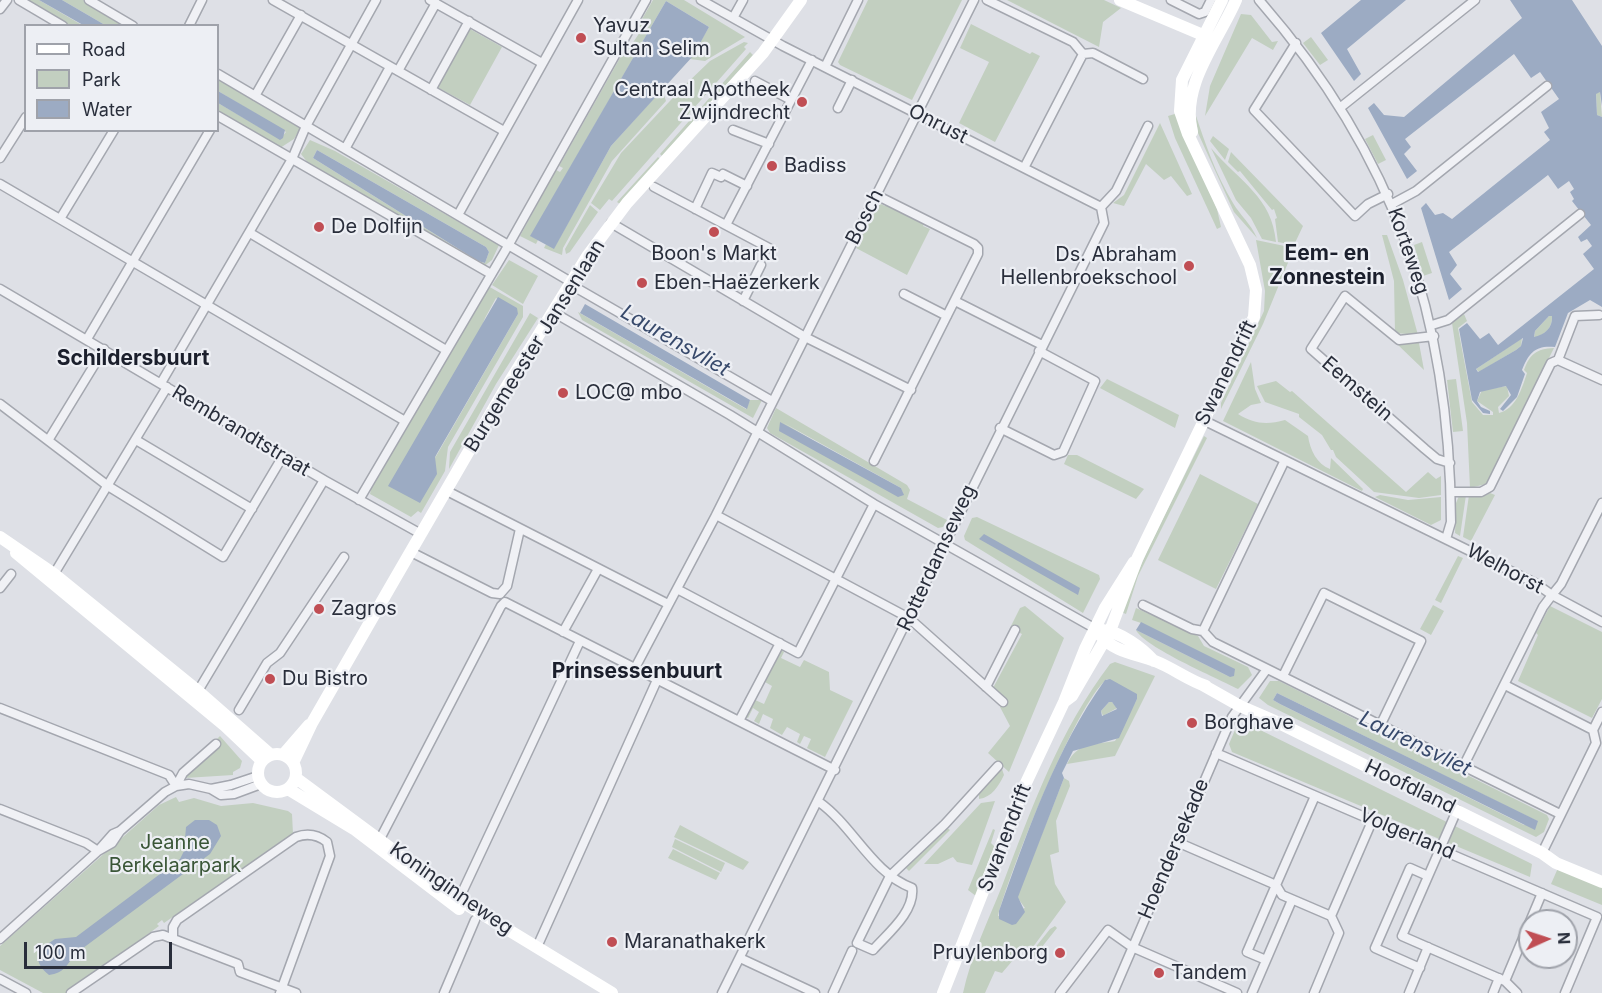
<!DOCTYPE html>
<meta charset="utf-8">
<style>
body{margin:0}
#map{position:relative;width:1602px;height:993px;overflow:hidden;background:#dee0e6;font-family:Inter,sans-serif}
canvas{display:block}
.legend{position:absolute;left:24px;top:24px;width:195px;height:108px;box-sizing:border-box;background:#edeff4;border:2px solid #9fa2aa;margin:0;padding:8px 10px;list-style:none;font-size:18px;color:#292e3b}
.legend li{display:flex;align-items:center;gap:12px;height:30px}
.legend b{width:30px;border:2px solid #9fa2aa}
.north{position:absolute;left:1518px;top:909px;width:60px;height:60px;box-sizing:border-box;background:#edeff4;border:2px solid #9fa2aa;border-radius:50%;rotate:87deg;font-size:16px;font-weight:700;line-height:24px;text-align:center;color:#292e3b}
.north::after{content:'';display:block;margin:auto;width:21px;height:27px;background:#c04e54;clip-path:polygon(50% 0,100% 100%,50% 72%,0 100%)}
.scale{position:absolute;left:24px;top:942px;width:148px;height:27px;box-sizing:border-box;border:3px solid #292e3b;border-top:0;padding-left:8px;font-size:18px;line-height:21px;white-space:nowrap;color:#292e3b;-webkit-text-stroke:4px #edeff4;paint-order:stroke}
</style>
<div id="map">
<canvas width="1602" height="993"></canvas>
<ul class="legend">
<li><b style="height:8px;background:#fff"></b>Road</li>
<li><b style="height:16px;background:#c2cfc0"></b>Park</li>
<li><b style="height:16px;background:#9cabc3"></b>Water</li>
</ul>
<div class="north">N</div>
<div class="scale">100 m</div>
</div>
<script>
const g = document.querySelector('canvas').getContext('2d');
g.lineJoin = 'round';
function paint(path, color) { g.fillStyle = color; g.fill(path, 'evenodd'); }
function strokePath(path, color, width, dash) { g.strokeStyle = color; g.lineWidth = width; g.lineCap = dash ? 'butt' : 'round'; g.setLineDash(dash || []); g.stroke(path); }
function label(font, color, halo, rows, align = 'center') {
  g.font = font + ' Inter,sans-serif'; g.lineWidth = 4.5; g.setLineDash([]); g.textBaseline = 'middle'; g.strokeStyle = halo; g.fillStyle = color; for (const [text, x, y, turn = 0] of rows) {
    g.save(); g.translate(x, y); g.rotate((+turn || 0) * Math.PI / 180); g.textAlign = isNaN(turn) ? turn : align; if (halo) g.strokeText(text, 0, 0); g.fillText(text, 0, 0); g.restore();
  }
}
paint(new Path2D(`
 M25,0H39L82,25H69Z
 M62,0H83L127,25H105Z
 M653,0H684L745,37L705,61L690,59L709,27L666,1L531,236L538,240L536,244L520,236L556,170L560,172L563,168L559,166L629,42L632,44L642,29L638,26Z
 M868,0H962L912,100L840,65L838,62Z
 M1007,0H1104L1121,8L1103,22L1099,47Z
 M1241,14L1251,15L1272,42L1278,41L1273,50L1252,38L1205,116L1210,86Z
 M971,24L1030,54L1032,52L1040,56L995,142L959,123L989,62L960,48Z
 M470,29L502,47L470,105L437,87Z
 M1311,37L1328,60L1320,65L1303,43Z
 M744,42L748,43L744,47L746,49L612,201L609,199L600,210L591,203L621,153L685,85L710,61Z
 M750,52L753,55L662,156L660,154Z
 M218,78L301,127L294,139L280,148L218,112V103L280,139L286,132L218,91Z
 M662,89L666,101L612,161L563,248L562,255L544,248L546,244L554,248L611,146Z
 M1600,92L1602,117L1597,115L1596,93Z
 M1178,113L1217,209L1221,227L1217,229L1175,138L1168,116Z
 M1195,113C1205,143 1216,175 1233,203C1240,215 1251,224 1257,238L1234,212L1198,133Z
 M1160,123L1192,194L1187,196L1171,176L1164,180L1146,164L1124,206L1113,203L1124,195Z
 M1373,135L1386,160L1378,164L1365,139Z
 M1213,136L1229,149L1225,160L1210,141Z
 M310,140L335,151L499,245L492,260L483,267L308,163L301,154ZM317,150L486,247L489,252L485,263L478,261L313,158Z
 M1211,148C1240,182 1272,197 1276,242L1262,239L1251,218L1236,200Z
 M1231,152L1303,226L1294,245L1278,242L1275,219L1277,218L1274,209L1272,210L1240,171L1238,172L1228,162Z
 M658,157L660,159L620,204L617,202Z
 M879,203L885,206L887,203L926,220L923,226L930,229L907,275L856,248Z
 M590,205L598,212L570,252L566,254L565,249Z
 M1382,235H1387L1403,280L1418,335L1395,333L1394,281Z
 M1256,240L1294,248L1263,324L1221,409V403L1264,311L1265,291Z
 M1422,242L1432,273L1423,276L1414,245Z
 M509,260L538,276L523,304L492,285Z
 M488,286L523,306V317L448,447L445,471L421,513L418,511L411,517L370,494L371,489L387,462L386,457L390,456ZM496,298L518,314L435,458L485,318Z
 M578,312L746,409L750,400H762L753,418L582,320Z
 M530,313L538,318L496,384L449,469L450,452Z
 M1464,314L1467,321L1458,328L1472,402L1483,415H1493V412L1477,401L1482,390L1507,386L1509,396L1498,407L1499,413C1516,409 1522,388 1527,373L1524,370C1530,354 1536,349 1554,348L1486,484L1470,488L1467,423L1452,323Z
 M1549,316H1552C1553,328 1544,335 1534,338L1535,331Z
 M1522,338L1521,346L1516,350L1479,372L1476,369Z
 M1419,343L1424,370L1397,344Z
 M1251,362L1255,389L1261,403L1251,405L1238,414C1254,424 1267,425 1285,420L1308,436C1310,450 1317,464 1330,469L1331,458L1363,489L1362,491L1223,421Z
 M1107,379L1179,415L1175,428L1100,388Z
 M1456,379L1463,431L1453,432L1447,380Z
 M1276,381L1290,392L1292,391L1406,492L1428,472L1436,479L1441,476V495L1419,498L1374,492L1336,457L1333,450H1331L1322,435L1299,417V414L1265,402L1257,386Z
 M776,408L907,485L910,490L907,499L947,520L943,527L938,528L770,433L767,428ZM782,422L901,488L903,494Z
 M1204,436L1207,438L1138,576L1126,614L1121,612L1148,549Z
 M1068,455H1077L1144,489L1136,499L1064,464Z
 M1200,474L1258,504L1216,589L1158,560Z
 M1490,493L1495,495L1471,541L1463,537L1469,495L1482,497Z
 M1464,494L1466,495L1460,536L1455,533L1456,503L1459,496Z
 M1380,495L1408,500L1441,497V520L1431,525L1375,497Z
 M977,517L1099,575L1100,579L1083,613L965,540L964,536L972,518Z
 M1458,556L1463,558L1441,603L1435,600Z
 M1433,605L1444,611L1431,635L1420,629Z
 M1025,606L1064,638L1009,772L988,753L1010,726L1000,707L1006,699L993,688L1022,634L1010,628L1020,608Z
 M1550,606L1602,632V699L1592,718L1518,681L1538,635L1536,633Z
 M1136,608L1198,636L1204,646L1248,667L1252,675L1238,689C1217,678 1144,647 1136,630L1230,677L1141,623L1132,620Z
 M781,650L784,652L781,658L800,667L804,660L829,672L830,690L853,701L825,757L807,748L811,739L804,736L800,744L797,742L800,734L787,727L782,735L770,728L773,719L763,714L759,724L754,721L759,712L753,708L748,718L744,716L753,699L764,704L772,686L765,682Z
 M1115,662L1155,676L1115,756L1067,764C1078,742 1092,745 1115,741L1137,699L1107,679C1076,703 1009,873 998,916L1025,908L1017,897L1064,778L1069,781L1070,786L1056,821L1059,852L1050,855L1055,884L1066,902L1033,947L1025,946L1002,973L995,971L985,993H963C971,956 988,921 1002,886C1033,805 1059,731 1110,664Z
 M1270,681H1279L1547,815L1549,819L1544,832L1536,837L1268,705L1259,698ZM1277,693L1537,821L1524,825L1280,704L1273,700Z
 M1109,702H1112L1117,708L1103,716L1101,711Z
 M1244,722L1532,864L1530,877L1232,752L1229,744L1235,730L1239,732Z
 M220,736L242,761L240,768L233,772V775L185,778L220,744L216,740Z
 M1002,769L1004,775C998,787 992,797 979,799V794Z
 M176,797L179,802L194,798L221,806L253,803L288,811L292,814L293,834L164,923L162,920L157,924L159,926L68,993H43L0,970V946L159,805Z
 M995,801L972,865L957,862L953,857L938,864H924L981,803Z
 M680,825L749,862L743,870L674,837Z
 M946,827L950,830L909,871L906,868Z
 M993,829L995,830L991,843L995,847L976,896L968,890Z
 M675,839L725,863L721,872L672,847Z
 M673,849L720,873L716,880L668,858Z
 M1558,868L1602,887V905L1551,884Z
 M1055,926L1057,928L1034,957L1030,954L1050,929Z`), '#c2cfc0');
paint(new Path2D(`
 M39,0H62L105,25H83Z
 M1361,0H1406L1347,49L1361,74L1354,81L1321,33Z
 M1510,0H1572L1602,46V106L1600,92L1596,94L1597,115L1602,117V307L1590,300L1568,313L1555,347C1536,345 1529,352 1522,370L1525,374L1517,397L1503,411L1500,409L1511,395L1506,386L1480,392L1477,401L1481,407L1490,411V414L1483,413L1472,400L1459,329L1467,323L1480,339L1489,333L1498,345L1594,269L1583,254L1592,246L1587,239L1581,242L1578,237L1591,225L1572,201L1574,199L1570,192L1574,189L1569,181L1558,189L1548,175L1449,252L1457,265L1450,274L1462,289L1449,300L1421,208L1426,203L1435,215L1443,213L1452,219L1550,140L1544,132L1549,128L1541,112L1559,99L1540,72L1531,78L1514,54L1405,139L1411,147L1404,154L1417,171L1407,179L1368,108L1374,103L1384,115L1404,117L1522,18ZM1549,316H1552C1553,328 1544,335 1534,337L1535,331ZM1523,338L1521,346L1516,350L1478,372L1476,369Z
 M666,1L709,27L693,56L611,146L554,249L530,236Z
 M218,91L285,130L283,138L280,140L218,103Z
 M317,150L486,247L489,252L485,263L478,261L313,158Z
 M498,297L517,308L518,314L435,457L437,474L420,503L388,486Z
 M585,304L750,400L747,409L580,313Z
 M780,422L901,488L904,495L898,497L779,431Z
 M984,534L1080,588L1078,595L979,539Z
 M1141,622L1235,669L1234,676L1230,677L1136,630Z
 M1110,679L1137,694V699L1119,738L1073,751L1062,773L1064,778L1018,897L1025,912L1016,924L1012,925L999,919V911C1027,833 1056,748 1105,680ZM1109,702H1112L1117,709L1102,716L1101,711Z
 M1277,693L1538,821L1535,830L1280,704L1273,700Z
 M195,820H209L217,825L221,836L210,854L75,954C67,965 64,973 49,975C40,968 35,960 40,949L55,939L76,937L180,859L184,851L186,827Z`), '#9cabc3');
const street = new Path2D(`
 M19,0L63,26
 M89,0L133,26
 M273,0L504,131
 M430,0L542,63
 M701,0L783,46L1101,207
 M987,0L1073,42L1083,54L1093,53L1143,79
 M1171,0L1199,14L1205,12L1211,0
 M1259,0C1395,155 1450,317 1451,522L1446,539
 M0,9L7,0
 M733,18L743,0
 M189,26L202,0
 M1296,43L1254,110L1355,216L1368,204L1388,194
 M825,67L858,0
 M398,71L436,3
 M218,74L571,282
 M755,81L791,100
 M431,90L469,21
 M255,96L301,15
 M1341,107L1475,0
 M838,108L852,80
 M218,116L491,274
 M733,130L769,144
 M345,149L390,67
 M0,158L26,117
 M1024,168L1083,54
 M0,184L405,421
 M654,187L769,248
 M1392,204L1416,191L1547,86
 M695,209L712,173L721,177L723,174L747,186
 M458,215L578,0
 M60,219L114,130
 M611,223L805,337L911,390
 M726,225L812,60
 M250,233L446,350
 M0,289L324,480L421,534
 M580,290L772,401
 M904,294L947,316
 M743,301L761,265
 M955,301L1042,345
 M553,312L730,415L874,504L1094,628
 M1432,325L1448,320L1580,214
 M1434,336L1399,340L1345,296L1311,349L1425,449L1437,459L1450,463
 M87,339L210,130
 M1558,360L1602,380
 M161,383L292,159L306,126L376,0
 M0,404L108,486L223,557L283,456
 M1203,420L1535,583L1552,595L1543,607L1464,765
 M1000,428L1054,455L1063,452L1095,381L1039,351
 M49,439L104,349
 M136,440L252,509
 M874,461L978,254V248L974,244L876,195
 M447,491L668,604
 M1451,492H1481L1490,487L1551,363L1558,360L1575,316L1599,315
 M359,500L508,246L646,0
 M1602,503L1561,584L1552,595L1602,622
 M716,515L909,618L1003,702
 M411,552L492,593L500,594L507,586L520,529
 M54,574L167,387
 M0,588L11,574
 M677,589L798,653L874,504
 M1143,605L1192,629L1203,631
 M1203,631L1213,642L1560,814
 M1203,631L1284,462
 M563,632L598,569
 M635,668L716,515L974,0
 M1283,676L1324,593L1421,641L1381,724
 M1505,685L1593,730L1596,743L1542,853
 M986,687L1015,630
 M198,691L324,480
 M0,708L169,775L176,786
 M239,710L267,663L280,653L344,557
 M739,721L780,643
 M1593,730L1602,712
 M1216,753L1597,917L1565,993
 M176,786L183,773L216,744
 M211,789L231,785L258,776
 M819,802C853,826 872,873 912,888C915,912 887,934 873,950L857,943L890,876L945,824L998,766
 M0,809L86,843L98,851
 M1457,810L1402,936L1505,981L1542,893
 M380,839L501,606L505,602L835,770
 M1177,842L1276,885L1315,796
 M98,851L112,843L120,831
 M1276,885L1282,895L1331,916
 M459,899L580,641
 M1331,916L1373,819
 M173,938V927L177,920L296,837C307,833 318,835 327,842L330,856L280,993
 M0,939L98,851L113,834L120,831L165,792L176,786L189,784L211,789L221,795L234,794L261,784
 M537,947L657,680
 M740,958L815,993
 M1266,960L1247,952L1276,885
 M1420,968L1375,948L1410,868L1428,876
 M0,979L26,993
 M1505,981L1517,993
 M71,993L153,937L163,935L238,964L240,972L296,993
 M444,993L475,920
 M722,993L1104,223L1101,207L1116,191L1148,126
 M833,993L852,951
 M1060,993L1108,930L1132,947L1237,993
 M1113,993L1232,717L1267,669
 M1252,993L1292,900
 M1314,993L1339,933L1331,916
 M1409,993L1428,947
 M1493,993L1499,978`);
strokePath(street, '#a4a7af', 11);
strokePath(street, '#f0f1f5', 8);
strokePath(new Path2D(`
 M1120,0L1210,38
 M1192,132C1180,85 1219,40 1236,0
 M0,537L54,574L198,691L271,755
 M16,553L225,726L262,761
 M1102,630C1121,632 1141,647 1154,661
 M1101,636C1114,652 1137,654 1155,661C1173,668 1188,680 1206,686
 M1201,684L1240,706L1277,722L1542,853L1556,863L1602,882
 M1064,702L1072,696L1110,631L1137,559L1254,317L1256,290L1250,265L1188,134L1180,111L1182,80L1222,0
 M258 773a19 19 0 1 1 38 0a19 19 0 1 1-38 0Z
 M283,755L309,725
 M293,763L312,723L389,589L502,394L588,255L627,203L763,53L801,0
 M296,778L469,906L612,993
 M288,789L354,829L459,909
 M943,993L1025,785L1064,702L1085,649L1105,608L1134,562`), '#fff', 12);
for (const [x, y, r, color] of [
 [581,38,6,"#c04e54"],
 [802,102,6,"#c04e54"],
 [772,166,6,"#c04e54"],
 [319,227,6,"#c04e54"],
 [714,232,6,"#c04e54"],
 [1189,266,6,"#c04e54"],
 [642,283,6,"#c04e54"],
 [563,393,6,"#c04e54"],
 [319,609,6,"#c04e54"],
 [270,679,6,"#c04e54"],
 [1192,723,6,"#c04e54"],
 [612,942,6,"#c04e54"],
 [1060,953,6,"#c04e54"],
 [1159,973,6,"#c04e54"]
]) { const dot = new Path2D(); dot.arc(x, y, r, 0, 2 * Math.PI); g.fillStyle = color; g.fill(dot); strokePath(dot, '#edeff4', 2); }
label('20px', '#292e3b', '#edeff4', [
 ["Yavuz",593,26],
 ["Sultan Selim",593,49],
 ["Centraal Apotheek",790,90,"right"],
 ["Zwijndrecht",790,113,"right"],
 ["Badiss",784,166],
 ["De Dolfijn",331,227],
 ["Boon's Markt",714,254,"center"],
 ["Ds. Abraham",1177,255,"right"],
 ["Hellenbroekschool",1177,278,"right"],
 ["Eben-Haëzerkerk",654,283],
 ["LOC@ mbo",575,393],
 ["Zagros",331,609],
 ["Du Bistro",282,679],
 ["Borghave",1204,723],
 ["Maranathakerk",624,942],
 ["Pruylenborg",1048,953,"right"],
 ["Tandem",1171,973]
], 'left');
label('20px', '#292e3b', '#edeff4', [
 ["Onrust",938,124,27],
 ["Bosch",865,217,-63],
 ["Korteweg",1408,251,71],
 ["Burgemeester Jansenlaan",535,346,-58],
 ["Swanendrift",1226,373,-64],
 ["Eemstein",1357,389,41],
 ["Rembrandtstraat",241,431,31],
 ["Rotterdamseweg",937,558,-65],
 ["Welhorst",1505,569,28],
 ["Hoofdland",1410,787,26],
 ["Volgerland",1407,834,23],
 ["Swanendrift",1005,838,-69],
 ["Hoendersekade",1174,849,-67],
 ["Koninginneweg",451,889,35]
]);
label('20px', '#3a5637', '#edeff4', [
 ["Jeanne",175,843],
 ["Berkelaarpark",175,866]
]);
label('bold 21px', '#1b1f2c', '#edeff4', [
 ["Eem- en",1327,254],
 ["Zonnestein",1327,278],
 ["Schildersbuurt",133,359],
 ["Prinsessenbuurt",637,672]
]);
label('italic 21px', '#37496b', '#edeff4', [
 ["Laurensvliet",675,341,30],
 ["Laurensvliet",1415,744,26]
]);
</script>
